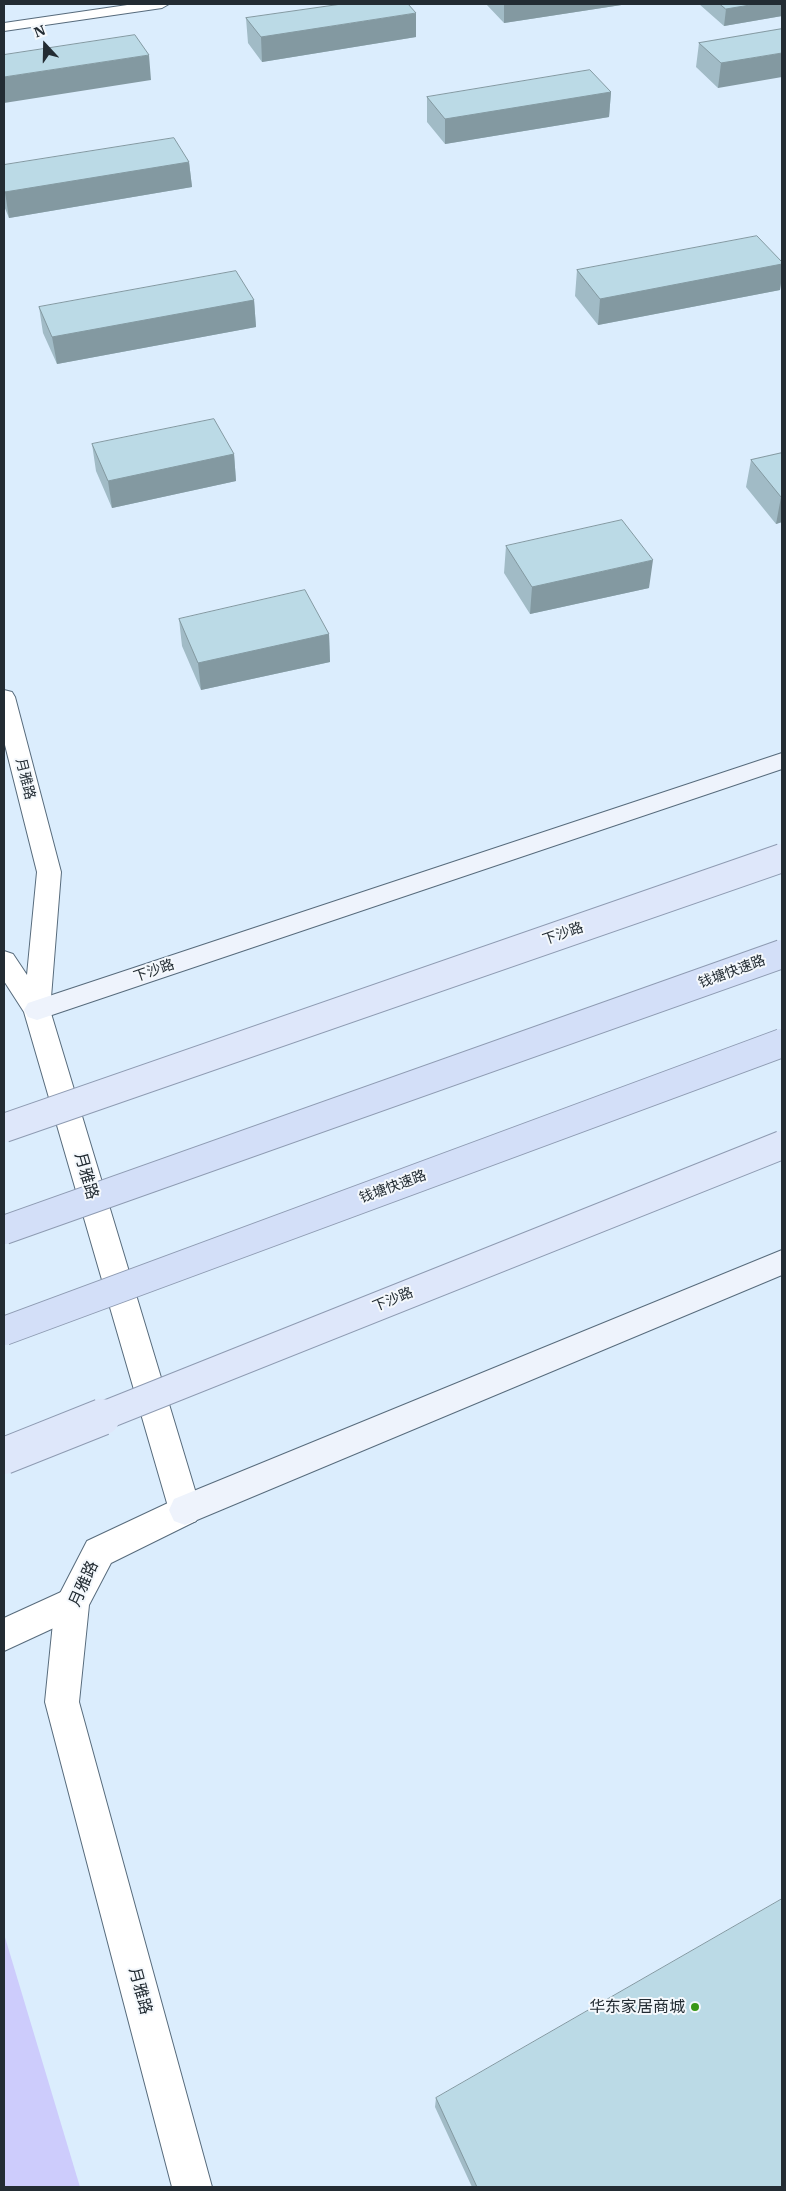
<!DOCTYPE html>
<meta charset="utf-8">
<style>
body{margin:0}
#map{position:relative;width:786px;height:2191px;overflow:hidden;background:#dbedfd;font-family:"IBM Plex Serif",serif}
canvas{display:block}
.frame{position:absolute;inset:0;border:5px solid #232c33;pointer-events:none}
.north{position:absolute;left:20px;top:20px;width:50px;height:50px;-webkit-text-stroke:4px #f4f8fc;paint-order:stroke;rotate:339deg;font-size:14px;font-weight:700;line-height:20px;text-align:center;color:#232c33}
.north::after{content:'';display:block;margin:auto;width:18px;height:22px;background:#232c33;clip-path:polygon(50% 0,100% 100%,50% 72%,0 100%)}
</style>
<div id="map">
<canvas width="786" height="2191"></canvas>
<div class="frame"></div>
<div class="north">N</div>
</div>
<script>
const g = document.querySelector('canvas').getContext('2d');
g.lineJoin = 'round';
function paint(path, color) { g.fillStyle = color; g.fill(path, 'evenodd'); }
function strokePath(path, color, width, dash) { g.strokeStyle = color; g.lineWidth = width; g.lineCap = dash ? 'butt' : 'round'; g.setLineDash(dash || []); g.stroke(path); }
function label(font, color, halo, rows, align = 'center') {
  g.font = font + ' "IBM Plex Serif","Noto Sans SC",serif'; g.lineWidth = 4; g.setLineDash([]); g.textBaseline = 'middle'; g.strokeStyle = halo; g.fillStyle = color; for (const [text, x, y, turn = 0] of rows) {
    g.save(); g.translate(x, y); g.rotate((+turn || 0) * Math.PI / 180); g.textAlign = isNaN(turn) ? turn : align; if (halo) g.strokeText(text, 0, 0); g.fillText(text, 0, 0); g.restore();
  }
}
paint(new Path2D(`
 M4,1934L80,2187H4Z`), '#cdccfc');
const service = new Path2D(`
 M72,1587L84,1592L89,1603L84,1614L4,1651V1618Z`);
const minor = new Path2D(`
 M134,4H169L162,8L4,31V23Z
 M185,1495L196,1499L201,1510L196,1521L111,1563L89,1605L79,1702L212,2187H172L45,1702L55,1603L87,1541Z`);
const tertiary = new Path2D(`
 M4,690L12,692L15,697L61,872L50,1010L201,1510L196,1521L185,1525L174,1521L169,1510L24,1012L4,981V951L13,954L27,975L37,872L4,741Z`);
const secondary = new Path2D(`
 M782,753V769L46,1017L37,1020L28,1017L24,1010L28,1003Z
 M782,1250V1275L185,1525L174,1521L169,1510L174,1499Z`);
strokePath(service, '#576b7c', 2);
strokePath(minor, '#576b7c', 2);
strokePath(tertiary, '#576b7c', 2);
strokePath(secondary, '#576b7c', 2);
paint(service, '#fff');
paint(minor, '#fff');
paint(tertiary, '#fff');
paint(secondary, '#eef3fc');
const primaryBridgeFar1 = new Path2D(`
 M4,1128L782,858
 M98,1418L782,1145`);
const primaryBridge = new Path2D(`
 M4,1456L102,1417`);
const trunkBridge = new Path2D(`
 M4,1230L782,954
 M4,1331L782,1043`);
strokePath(primaryBridgeFar1, '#8e9bb2', 30, []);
strokePath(primaryBridge, '#8e9bb2', 38, []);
strokePath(trunkBridge, '#8e9bb2', 30, []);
strokePath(primaryBridgeFar1, '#dee7fa', 28);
strokePath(primaryBridge, '#dee7fa', 36);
strokePath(trunkBridge, '#d3dff8', 28);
paint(new Path2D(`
 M486,4H628L504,23Z
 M699,4H782V16L724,26Z
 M246,18L416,37L262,62L248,43Z
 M782,29L718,88L696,67L699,43Z
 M611,92L609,117L445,144L427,122V97Z
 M189,162L192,187L9,218L4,206V165Z
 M782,262V275L780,290L598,325L575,296L577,270Z
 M254,300L256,327L57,364L43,333L39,307Z
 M92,444L234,454L236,481L112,508L96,471Z
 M782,453V522L776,524L746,487L751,460Z
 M506,546L649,588L530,614L504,573Z
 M179,619L329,634L330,662L201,690L182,646Z
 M436,2098L782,2187H472L435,2107Z`), '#a1bbc6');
paint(new Path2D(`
 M504,4H628L504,23Z
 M756,4H782V16L724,26L726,9Z
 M416,13V37L262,62L261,37Z
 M782,53V77L718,88L721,63Z
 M149,55L151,80L4,103V77Z
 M611,92L609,117L445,144V119Z
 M189,162L192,187L9,218L5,192Z
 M782,264V275L780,290L598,325L600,299Z
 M254,300L256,327L57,364L52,337Z
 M234,454L236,481L112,508L108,481Z
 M782,496V522L776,524L781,497Z
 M653,560L649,588L530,614L532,587Z
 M329,634L330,662L201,690L198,663Z`), '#8399a1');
const building = new Path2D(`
 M342,4H408L416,13L261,37L246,18Z
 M720,4H756L726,9Z
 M782,29V53L721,63L699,43Z
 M135,35L149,55L4,77V55Z
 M590,70L611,92L445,119L427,97Z
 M174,138L189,162L5,192L4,190V165Z
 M757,236L782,262V264L600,299L577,270Z
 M236,271L254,300L52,337L39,307Z
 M214,419L234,454L108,481L92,444Z
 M782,453V496L781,497L751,460Z
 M622,520L653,560L532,587L506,546Z
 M305,590L329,634L198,663L179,619Z
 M782,1899V2187H477L436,2098Z`);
paint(building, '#bbdae6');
strokePath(building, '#8399a1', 1);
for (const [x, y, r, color] of [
 [695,2007,5,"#399716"]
]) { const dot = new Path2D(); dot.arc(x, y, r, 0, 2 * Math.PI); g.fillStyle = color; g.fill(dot); strokePath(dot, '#f4f8fc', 2); }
label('14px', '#232c33', '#f4f8fc', [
 ["月雅路",25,779,76],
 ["下沙路",563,934,-19],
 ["下沙路",154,971,-19],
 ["钱塘快速路",732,972,-20],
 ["钱塘快速路",393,1187,-20],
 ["下沙路",393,1300,-22]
]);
label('16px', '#232c33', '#f4f8fc', [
 ["月雅路",86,1176,74],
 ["月雅路",84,1584,-66],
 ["月雅路",140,1991,75]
]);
label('16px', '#232c33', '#f4f8fc', [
 ["华东家居商城",685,2007]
], 'right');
</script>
